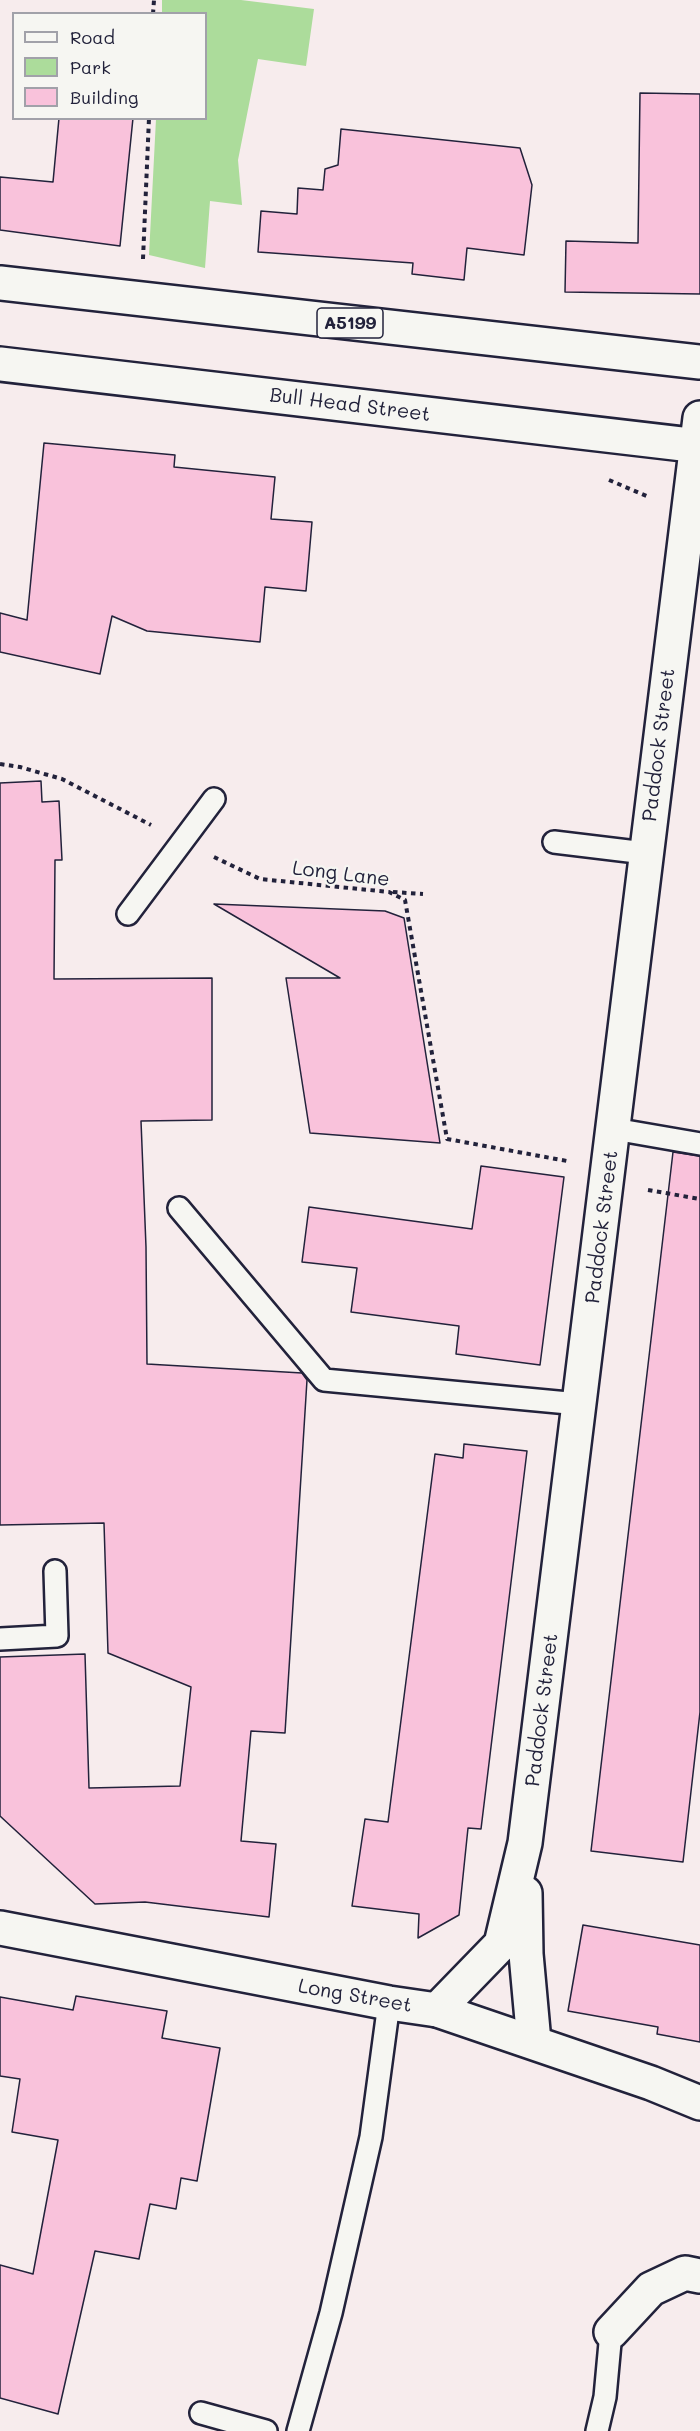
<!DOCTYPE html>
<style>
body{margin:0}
#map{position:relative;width:700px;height:2431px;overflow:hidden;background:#f7eced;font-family:Mali,sans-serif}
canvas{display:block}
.legend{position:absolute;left:12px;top:12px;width:195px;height:108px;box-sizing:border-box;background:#f6f6f2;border:2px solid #a1a1a9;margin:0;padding:8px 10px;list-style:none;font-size:18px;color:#22223b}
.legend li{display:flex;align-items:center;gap:12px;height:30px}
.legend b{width:30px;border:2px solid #a1a1a9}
</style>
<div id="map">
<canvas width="700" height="2431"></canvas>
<ul class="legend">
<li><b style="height:8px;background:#f6f6f2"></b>Road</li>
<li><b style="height:16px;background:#acdc9b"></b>Park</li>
<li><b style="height:16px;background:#f9c2db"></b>Building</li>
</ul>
</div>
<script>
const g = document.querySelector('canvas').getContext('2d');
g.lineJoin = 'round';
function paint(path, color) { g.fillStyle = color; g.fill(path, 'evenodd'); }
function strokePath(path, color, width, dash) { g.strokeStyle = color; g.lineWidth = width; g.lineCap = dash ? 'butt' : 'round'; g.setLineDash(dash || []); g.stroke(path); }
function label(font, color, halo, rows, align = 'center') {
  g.font = font + ' Mali,sans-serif'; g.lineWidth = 4.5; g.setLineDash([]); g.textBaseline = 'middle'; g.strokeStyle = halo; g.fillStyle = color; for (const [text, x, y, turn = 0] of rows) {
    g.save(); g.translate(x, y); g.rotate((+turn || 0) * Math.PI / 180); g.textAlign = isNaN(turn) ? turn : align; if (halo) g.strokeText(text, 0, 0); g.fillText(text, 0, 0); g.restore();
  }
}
paint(new Path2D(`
 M162,0H241L314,9L306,66L258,59L238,160L242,205L210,201L205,268L149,255L156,119L206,118V14L162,13Z`), '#acdc9b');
const building = new Path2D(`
 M640,93L700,94V294L565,292L566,241L638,243Z
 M59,118H133L120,246L0,230V177L53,182Z
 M341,129L520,148L532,185L524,255L467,248L464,280L412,274L413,263L258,252L261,211L297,214L298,188L323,190L325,169L338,165Z
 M44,443L175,455L174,467L275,477L271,519L312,522L306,591L265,587L260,642L147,631L112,616L100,674L0,652V613L27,620Z
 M41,781L42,802L59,801L62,860H55L54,979L212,978V1120L141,1121L146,1247L147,1364L302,1373L307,1380L285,1733L251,1731L241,1841L276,1844L269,1917L145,1902L95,1904L0,1816V1657L85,1654L89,1788L180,1786L191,1687L108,1653L104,1523L0,1525V783Z
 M214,904L385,911L404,918L440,1143L310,1133L286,978H340Z
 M673,1152L700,1156V1712L683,1862L591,1851Z
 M481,1166L564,1177L540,1365L456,1354L459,1326L351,1312L357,1268L302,1262L309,1207L472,1229Z
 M464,1444L527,1451L481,1829L468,1828L459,1915L418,1938L419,1914L352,1906L365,1819L388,1822L435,1454L463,1458Z
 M583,1925L700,1945V2042L657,2034L658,2027L568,2011Z
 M76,1996L167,2011L162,2038L220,2048L197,2181L181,2178L176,2209L150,2204L139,2259L95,2251L58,2414L0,2398V2265L33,2274L58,2140L12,2132L20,2079L0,2076V1997L73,2010Z`);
paint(building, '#f9c2db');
strokePath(building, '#22223b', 1.5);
const lane = new Path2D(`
 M554,842L645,853
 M128,914L214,799
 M614,1129L700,1144
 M179,1208L324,1380L579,1404
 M0,1639L57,1636L55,1571
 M201,2413L266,2431
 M298,2431L331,2313L371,2137L389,2003
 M597,2431L605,2397L611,2332`);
const street = new Path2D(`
 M525,1893L526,1954L534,2042
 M437,2010L501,1944L525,1843L700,418
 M611,2332L651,2289L685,2273L700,2276`);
const secondary = new Path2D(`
 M0,1928L389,2003L437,2010L651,2083L700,2103`);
const primary = new Path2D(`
 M0,283L700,362
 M0,364L700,446`);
strokePath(lane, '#22223b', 26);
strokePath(street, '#22223b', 38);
strokePath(secondary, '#22223b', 38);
strokePath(primary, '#22223b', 38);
strokePath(new Path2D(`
 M153,14L154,0
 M143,259L149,118
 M609,480L649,497
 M0,764L20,767L62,779L151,825
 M214,857L260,879L389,892L405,900L447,1139L567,1161
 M393,892L423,894
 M648,1190L700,1199`), '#22223b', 4, [4.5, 4.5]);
strokePath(lane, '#f6f6f2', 21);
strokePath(street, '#f6f6f2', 33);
strokePath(secondary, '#f6f6f2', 33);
strokePath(primary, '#f6f6f2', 33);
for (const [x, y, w] of [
 [350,323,66]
]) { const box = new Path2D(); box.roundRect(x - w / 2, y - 15, w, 30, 4.5); g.fillStyle = '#f6f6f2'; g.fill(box); strokePath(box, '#22223b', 1.5); }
label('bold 18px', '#22223b', null, [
 ["A5199",350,323]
]);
label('20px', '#22223b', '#f6f6f2', [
 ["Bull Head Street",350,405,7],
 ["Paddock Street",659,745,-83],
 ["Long Lane",341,874,7],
 ["Paddock Street",602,1227,-83],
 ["Paddock Street",542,1710,-83],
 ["Long Street",355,1996,10]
]);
</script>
